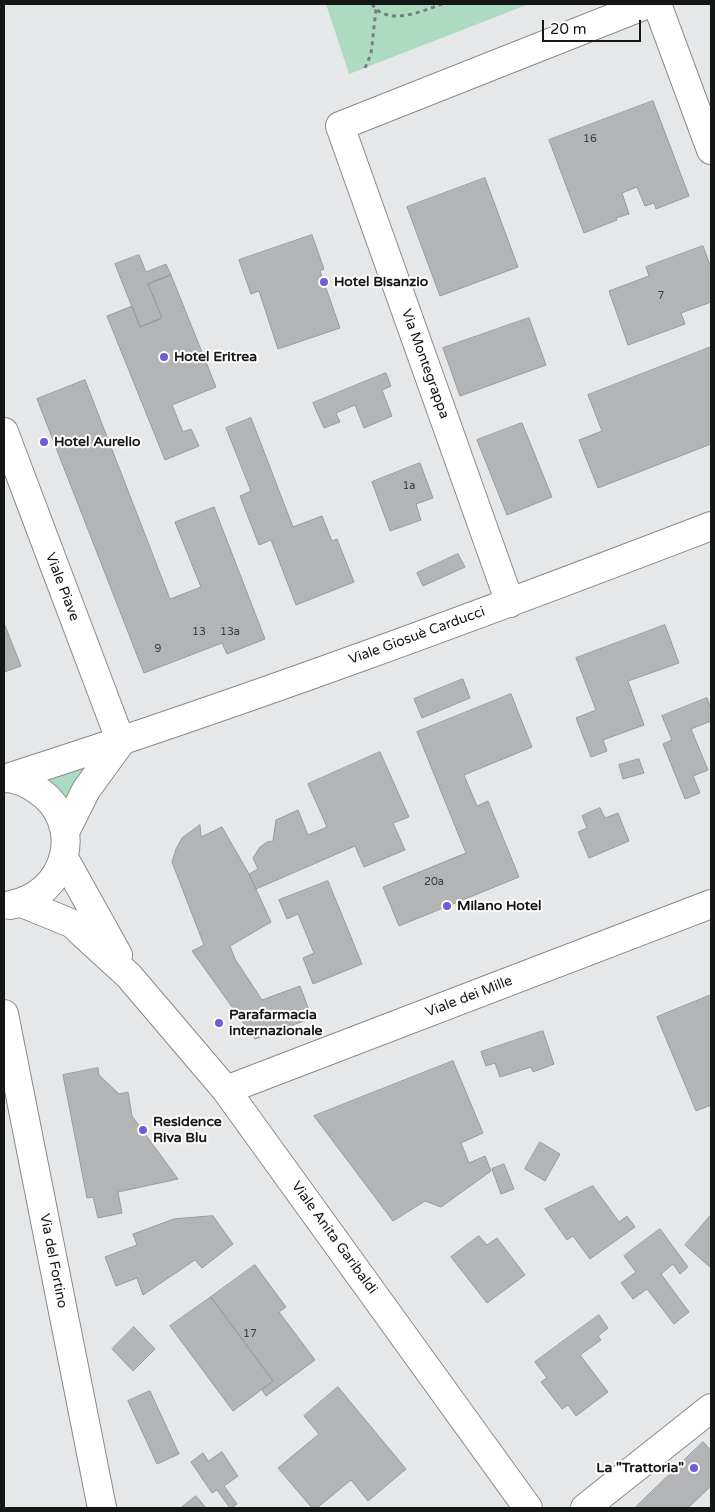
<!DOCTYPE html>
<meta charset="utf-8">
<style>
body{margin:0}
#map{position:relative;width:715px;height:1512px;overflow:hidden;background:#e6e7e9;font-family:"Varela Round",sans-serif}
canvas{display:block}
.frame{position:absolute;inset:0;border:5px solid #151616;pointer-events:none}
.scale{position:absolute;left:542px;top:20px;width:99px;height:22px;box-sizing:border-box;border:2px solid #151616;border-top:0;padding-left:6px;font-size:15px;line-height:18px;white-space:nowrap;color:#151616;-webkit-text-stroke:4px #fff;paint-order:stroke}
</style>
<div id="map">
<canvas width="715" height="1512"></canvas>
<div class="frame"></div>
<div class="scale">20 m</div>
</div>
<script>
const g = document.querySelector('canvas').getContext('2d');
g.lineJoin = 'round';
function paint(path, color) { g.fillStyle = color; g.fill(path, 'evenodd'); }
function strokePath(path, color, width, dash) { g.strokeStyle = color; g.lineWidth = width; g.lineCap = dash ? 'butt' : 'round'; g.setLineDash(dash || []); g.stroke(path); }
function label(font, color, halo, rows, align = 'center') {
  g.font = font + ' "Varela Round",sans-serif'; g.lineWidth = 4; g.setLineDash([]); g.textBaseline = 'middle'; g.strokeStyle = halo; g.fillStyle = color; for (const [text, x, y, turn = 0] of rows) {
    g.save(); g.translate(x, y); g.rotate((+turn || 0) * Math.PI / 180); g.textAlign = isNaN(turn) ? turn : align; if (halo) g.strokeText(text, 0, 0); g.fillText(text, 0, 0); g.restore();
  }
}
paint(new Path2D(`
 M326,4H529L349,74Z
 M100,760L65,811L45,780Z`), '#addbc2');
const building = new Path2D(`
 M653,101L689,196L656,209L654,203L645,206L637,187L622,193L629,214L616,218L617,220L584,233L549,140Z
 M485,178L518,267L440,296L407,207Z
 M312,235L324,269L320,271L340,328L278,349L259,291L251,294L239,260Z
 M703,246L711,268V302L681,313L685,324L628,345L609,291L649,276L646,267Z
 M139,255L146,272L166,264L171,275L148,284L162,318L140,327L115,264Z
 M171,275L216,387L172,405L183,432L191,429L199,446L165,460L107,316L132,306L140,327L162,318L148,284Z
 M529,318L546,365L460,396L443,348Z
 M711,347V444L598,488L579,440L602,431L588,395Z
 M386,373L391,386L382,390L392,416L364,428L355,405L336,413L340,422L324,428L313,403Z
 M85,380L170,599L201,587L175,522L214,507L265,639L227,654L222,643L144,673L37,399Z
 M251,418L293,527L322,516L332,541L337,539L354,582L296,605L271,540L259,545L240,496L251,491L226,428Z
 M522,423L552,497L507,515L477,440Z
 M420,463L433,498L416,504L421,520L390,531L372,482Z
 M458,554L465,567L423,586L417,573Z
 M4,623L21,666L4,672Z
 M665,625L679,663L628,681L644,725L603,740L607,751L591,757L576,718L596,710L576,658Z
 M463,679L470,698L422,718L414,699Z
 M511,694L532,747L464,775L477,806L488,801L519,877L399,926L383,887L466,853L417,732Z
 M707,698L711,709V721L691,729L708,770L693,776L700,793L685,799L663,744L672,740L662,716Z
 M380,752L409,817L393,823L405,850L364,867L355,846L256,889L249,874L258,869L253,858L260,847L267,842L273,841L276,820L298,810L308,835L327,827L308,784Z
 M639,759L644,773L623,779L619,765Z
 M600,808L605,818L618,813L629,841L589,858L578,832L587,828L582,816Z
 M200,825L201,837L222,827L249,874L271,922L230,946L235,959L262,1000L300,986L312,1018L255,1039L192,951L204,945L172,862L176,849L182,838Z
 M328,881L362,964L313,984L303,958L314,953L298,914L287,919L279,900Z
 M711,995V1105L696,1111L657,1017Z
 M543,1031L554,1064L533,1072L531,1067L500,1077L495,1063L486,1066L481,1052Z
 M453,1061L483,1133L461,1143L469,1163L485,1156L491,1171L441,1207L425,1201L393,1221L314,1116Z
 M98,1068L99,1075L119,1094L128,1092L132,1116L178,1179L118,1192L122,1213L98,1218L93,1197L87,1198L63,1075Z
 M540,1142L560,1154L545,1181L525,1169Z
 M504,1164L514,1189L501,1194L492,1169Z
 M593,1186L619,1222L627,1216L635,1227L590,1259L573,1236L567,1240L545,1209Z
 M711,1215V1268L685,1245Z
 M213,1216L233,1244L202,1268L195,1260L143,1295L137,1278L116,1286L105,1257L137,1245L133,1234L174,1219Z
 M660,1229L688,1267L680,1274L673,1264L661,1274L689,1312L674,1324L647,1289L633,1299L621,1283L636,1272L624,1256Z
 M479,1236L487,1245L497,1238L525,1275L487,1303L451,1257Z
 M255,1265L286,1307L279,1312L315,1360L266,1396L262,1390L273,1381L211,1297Z
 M211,1297L273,1381L233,1411L170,1326Z
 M599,1315L608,1328L598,1336L601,1340L580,1355L608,1392L576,1416L568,1405L562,1409L541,1382L547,1378L535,1362Z
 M134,1327L155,1349L133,1371L112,1349Z
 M338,1387L406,1469L368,1501L351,1480L317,1508H312L278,1468L319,1434L304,1416Z
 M150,1391L179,1454L157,1464L128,1401Z
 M703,1442L711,1450V1486L688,1508H635Z
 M222,1452L238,1476L224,1486L237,1504L232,1508H230L217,1490L212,1493L191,1462L203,1453L208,1461Z
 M196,1496L206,1508H181Z`);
paint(building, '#b3b4b6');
strokePath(building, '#999a9c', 1);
const street = new Path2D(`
 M657,4L711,150
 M4,432L121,742
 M510,603L340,126L648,4
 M4,778C15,778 27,783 36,789C87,822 68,895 10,905
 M7,778C245,702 479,615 711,526
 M65,832L86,790L121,742
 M64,858L118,955
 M22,903L73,924L82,933L129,976L226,1090L528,1508
 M4,1014L102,1508
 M226,1090L711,904
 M585,1508L711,1408`);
strokePath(street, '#898a8c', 30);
strokePath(new Path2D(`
 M372,4C387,27 422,11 442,4
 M365,68L371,54L376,9`), '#7c7d7e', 3, [4, 4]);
strokePath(street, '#fff', 28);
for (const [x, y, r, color] of [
 [324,282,5,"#715cd6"],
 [164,357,5,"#715cd6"],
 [44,442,5,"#715cd6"],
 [447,906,5,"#715cd6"],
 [219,1023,5,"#715cd6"],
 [143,1130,5,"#715cd6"],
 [694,1468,5,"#715cd6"]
]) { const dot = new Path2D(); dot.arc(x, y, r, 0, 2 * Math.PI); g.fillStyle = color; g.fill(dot); strokePath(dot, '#fff', 2); }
label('11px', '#3c3e3e', null, [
 ["16",590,139],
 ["7",661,296],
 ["1a",409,486],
 ["13",199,632],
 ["13a",230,632],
 ["9",158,649],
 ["20a",434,882],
 ["17",250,1334]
]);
label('bold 14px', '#151616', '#fff', [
 ["Hotel Bisanzio",334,282],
 ["Hotel Eritrea",174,357],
 ["Hotel Aurelio",54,442],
 ["Milano Hotel",457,906],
 ["Parafarmacia",229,1015],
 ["internazionale",229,1031],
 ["Residence",153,1122],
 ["Riva Blu",153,1138],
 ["La \"Trattoria\"",684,1468,"right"]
], 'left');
label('14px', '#151616', '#fff', [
 ["Via Montegrappa",425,364,70],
 ["Viale Piave",62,587,69],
 ["Viale Giosuè Carducci",417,636,-20],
 ["Viale dei Mille",469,997,-21],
 ["Viale Anita Garibaldi",334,1238,54],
 ["Via del Fortino",53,1261,79]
]);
</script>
